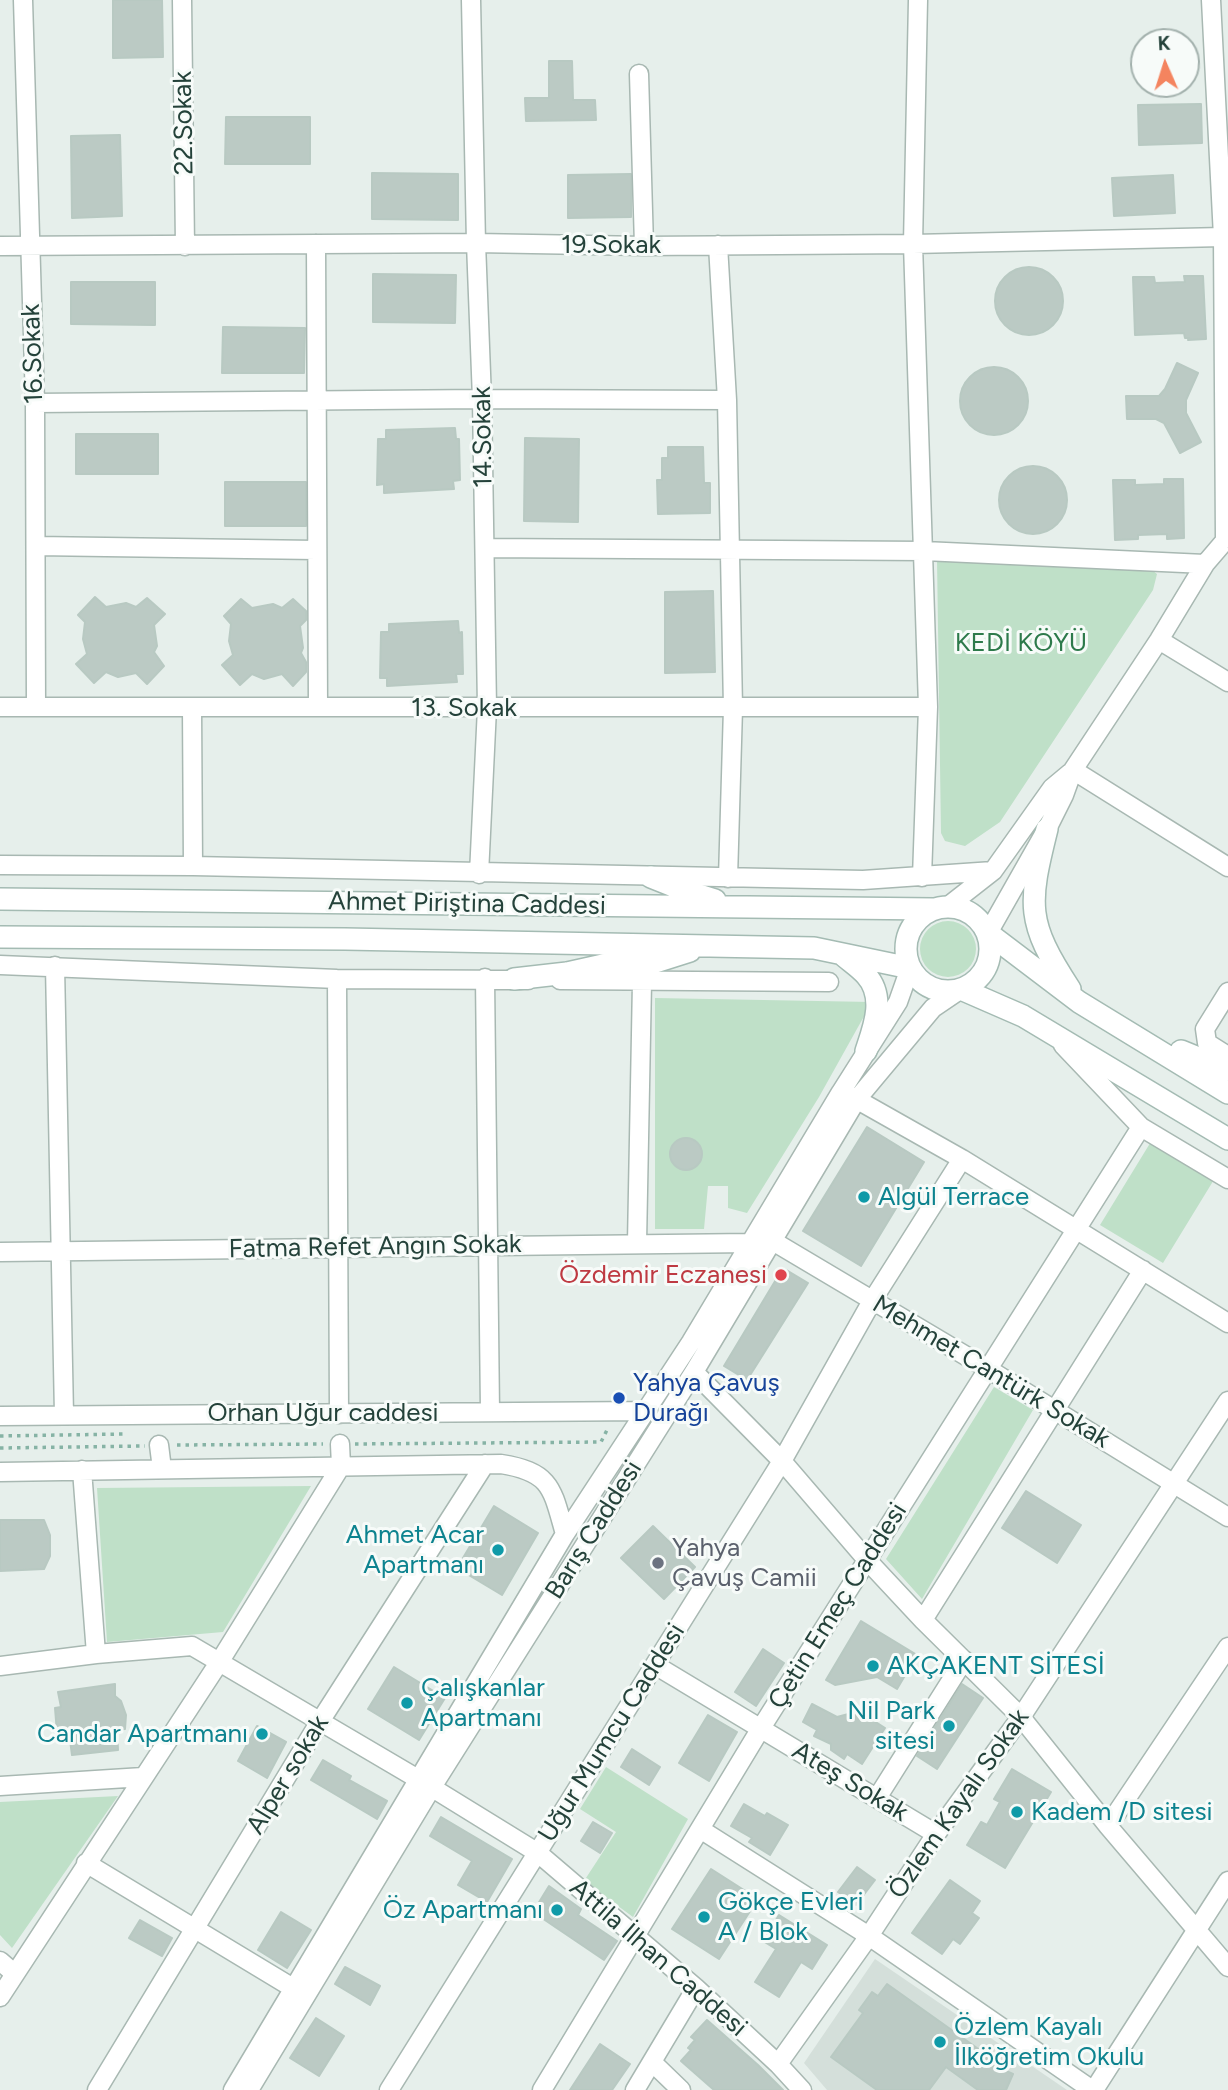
<!DOCTYPE html>
<meta charset="utf-8">
<style>
body{margin:0}
#map{position:relative;width:1228px;height:2090px;overflow:hidden;background:#e6efeb;font-family:Figtree,sans-serif}
canvas{display:block}
.north{position:absolute;left:1130px;top:28px;width:70px;height:70px;box-sizing:border-box;background:#f7fbf9;border:2px solid #a3b1ad;border-radius:50%;rotate:357deg;font-size:19px;font-weight:700;line-height:28px;text-align:center;color:#24423a}
.north::after{content:'';display:block;margin:auto;width:24px;height:32px;background:#f4845f;clip-path:polygon(50% 0,100% 100%,50% 72%,0 100%)}
</style>
<div id="map">
<canvas width="1228" height="2090"></canvas>
<div class="north">K</div>
</div>
<script>
const g = document.querySelector('canvas').getContext('2d');
g.lineJoin = 'round';
function paint(path, color) { g.fillStyle = color; g.fill(path, 'evenodd'); }
function strokePath(path, color, width, dash) { g.strokeStyle = color; g.lineWidth = width; g.lineCap = dash ? 'butt' : 'round'; g.setLineDash(dash || []); g.stroke(path); }
function label(font, color, halo, rows, align = 'center') {
  g.font = font + ' Figtree,sans-serif'; g.lineWidth = 6; g.setLineDash([]); g.textBaseline = 'middle'; g.strokeStyle = halo; g.fillStyle = color; for (const [text, x, y, turn = 0] of rows) {
    g.save(); g.translate(x, y); g.rotate((+turn || 0) * Math.PI / 180); g.textAlign = isNaN(turn) ? turn : align; if (halo) g.strokeText(text, 0, 0); g.fillText(text, 0, 0); g.restore();
  }
}
paint(new Path2D(`
 M875,1959L1067,2090H827L804,2063Z`), '#d4dfda');
paint(new Path2D(`
 M937,559L1148,567L1157,574L1153,590L1000,822L965,846L945,841L941,833Z
 M920 949a28 28 0 1 1 56 0a28 28 0 1 1-56 0Z
 M655,998L872,1002L819,1097L747,1213L728,1208V1186H708L704,1229H655Z
 M1152,1140L1215,1178L1163,1263L1100,1225Z
 M994,1387L1033,1410L922,1599L886,1559Z
 M311,1486L223,1632L107,1642L97,1488Z
 M606,1767L688,1819L633,1917L584,1881L616,1832L580,1809Z
 M118,1796L12,1948L0,1935V1802Z`), '#bfe0c8');
const building = new Path2D(`
 M113,0H162L163,57L113,58Z
 M549,61H572L573,100H595L596,120L526,121L525,98H549Z
 M1201,104L1202,143L1139,145L1138,105Z
 M226,117H310V164H225Z
 M120,135L122,216L72,218L71,136Z
 M372,173L458,174V220L372,219Z
 M631,174V217L568,218V175Z
 M1173,175L1175,213L1114,216L1112,178Z
 M995 301a34 34 0 1 1 68 0a34 34 0 1 1-68 0Z
 M373,274L456,275L455,323L373,322Z
 M1184,276H1203L1206,339L1188,340L1189,338H1185L1184,333L1135,335L1133,277H1154L1155,283L1185,282Z
 M71,282H155V325L71,324Z
 M223,327L305,328L304,373H222Z
 M1177,363L1198,373L1186,400V413L1201,442L1180,453L1164,423L1156,419H1127L1126,396H1159L1165,389Z
 M960 401a34 34 0 1 1 68 0a34 34 0 1 1-68 0Z
 M455,428L456,439H459L460,480L453,481L454,489L384,493V484L377,485L378,439H386V430Z
 M76,434H158V474H76Z
 M525,438L579,439L578,522L524,521Z
 M668,447H703L704,483H710V513L658,514L657,480H662V458H668Z
 M999 500a34 34 0 1 1 68 0a34 34 0 1 1-68 0Z
 M1164,479H1183L1184,538L1167,539V534L1138,535V539L1115,540L1113,480H1135V485L1164,484Z
 M225,482H306V526H225Z
 M713,591L715,672L665,673V592Z
 M95,597L106,607L126,603L136,607L147,598L165,614L154,625L157,646L154,652L164,666L147,684L136,673L118,677L106,672L94,683L76,664L87,654L83,639L85,622L78,615Z
 M241,599L252,608L273,604L282,608L293,599L306,611V620L300,626L303,648L301,653L306,662V672L293,686L282,674L264,679L252,674L240,685L222,665L233,655L229,641L231,624L224,616Z
 M458,621L459,633L462,632L463,674H456L457,682L387,686V678H380L381,632H389V624Z
 M867,1127L924,1162L861,1266L803,1231Z
 M670 1154a16 16 0 1 1 32 0a16 16 0 1 1-32 0Z
 M783,1268L808,1283L747,1380L724,1366Z
 M1026,1491L1081,1525L1057,1563L1002,1528Z
 M494,1506L538,1533L502,1595L457,1568Z
 M0,1520H44L50,1535V1556L44,1569L0,1571Z
 M653,1526L695,1567L664,1599L621,1558Z
 M861,1621L917,1655L897,1689L877,1677L835,1685L826,1680Z
 M763,1649L784,1663L756,1706L735,1692Z
 M394,1667L445,1698L419,1740L368,1709Z
 M115,1684V1696L121,1701L126,1715L125,1729L117,1730L118,1750L72,1755L70,1740H63L57,1733L55,1708L61,1707L58,1692Z
 M962,1684L983,1698L937,1769L917,1756Z
 M812,1704L837,1717L875,1707L868,1717L885,1728L862,1764L847,1754L844,1759L831,1750V1744L814,1736L817,1730L803,1722Z
 M708,1715L737,1732L709,1781L679,1763Z
 M257,1726L286,1742L267,1778L238,1761Z
 M632,1749L660,1767L649,1785L621,1767Z
 M323,1760L351,1776L349,1780L387,1801L377,1819L311,1780Z
 M1012,1769L1051,1792L1005,1868L967,1845L981,1822L987,1825L1000,1802L994,1799Z
 M744,1804L765,1816L767,1813L788,1825L770,1855L749,1842L752,1838L731,1826Z
 M441,1817L512,1859L487,1902L458,1885L472,1861L430,1836Z
 M593,1822L612,1833L600,1853L581,1841Z
 M857,1867L875,1880L856,1905L838,1892Z
 M711,1869L758,1899L719,1959L672,1929Z
 M950,1880L980,1901L972,1913L979,1918L960,1944L953,1939L942,1954L912,1933Z
 M549,1886L581,1909L578,1915L617,1941L604,1960L533,1912Z
 M281,1912L311,1930L287,1968L258,1950Z
 M779,1915L827,1945L812,1969L801,1962L779,1997L755,1982L776,1949L763,1941Z
 M140,1920L172,1938L162,1956L129,1938Z
 M345,1967L380,1986L370,2005L335,1984Z
 M887,1984L991,2058L988,2063L1013,2074L1006,2090H978L946,2067L929,2090H877L831,2057L863,2013L859,2010L872,1992L878,1996Z
 M316,2018L344,2036L319,2076L290,2058Z
 M707,2020L758,2065L783,2090H714L681,2061L691,2050L688,2048L695,2040L691,2037Z
 M600,2044L630,2064L612,2090H570Z`);
paint(building, '#bbcac4');
strokePath(building, '#b8c9c2', 2);
const street = new Path2D(`
 M23,0L35,403L36,707
 M182,0L185,246
 M471,0L476,243L482,399L487,708L479,874
 M918,0L913,244L928,707L922,877
 M1211,0L1223,237L1225,539
 M639,74L644,246
 M316,244L318,707
 M718,245L727,400L733,708L728,878
 M0,246L476,243L644,246L913,244L1223,237
 M35,403L482,399L727,400
 M36,546L316,550
 M485,548L924,551L1205,564
 M1159,640L1228,682
 M0,707H928
 M192,707L193,866
 M1073,770L1228,867
 M0,865L193,866L863,880L993,871
 M947,907L993,871L1052,788L1070,773
 M988,933L1047,829L1064,795L1073,770L1159,640L1205,564L1228,537
 M0,965L337,979L528,980
 M55,966L64,1415
 M485,978L490,1412
 M337,979L339,1414
 M560,980L829,982
 M1228,992L1205,1029L1207,1043L1228,1056
 M1063,1045L1141,1127L1228,1179
 M847,1094L962,1159L1228,1323
 M637,1243L642,982
 M0,1252L750,1243L771,1240L988,1369L1228,1517
 M694,1372L782,1461L867,1560L923,1620L1021,1717L1108,1826L1228,1967
 M0,1416L646,1411
 M159,1445L162,1469
 M82,1470L96,1654
 M0,1472L501,1464C552,1472 552,1489 565,1534
 M923,1620L1143,1270
 M655,1665L936,1834
 M0,1666L96,1654L192,1646L418,1779L538,1853L696,1988L778,2064L802,2090
 M0,1786L143,1777
 M877,1798L964,1660
 M1108,1826L1228,1647
 M700,1829L869,1936L1092,2090
 M86,1863L293,1988
 M0,1961L15,1974
 M0,1997L220,1661L341,1466L340,1444
 M652,2062L681,2090
 M778,2064L869,1936L936,1834L1021,1717L1228,1401
 M97,2090L319,1723L485,1464
 M233,2090L565,1534L691,1342L841,1092L898,1002L910,968
 M249,2090L432,1787L694,1372L857,1099L933,1008L961,989
 M389,2090L782,1461L872,1301L962,1159
 M542,2090L761,1728L1141,1127
 M635,2090L696,1988
 M1094,2090L1228,1881`);
const secondary = new Path2D(`
 M1047,829C1028,905 1026,922 1070,989
 M651,877L686,891L715,900
 M0,899L934,909
 M906 949a42 42 0 1 1 84 0a42 42 0 1 1-84 0Z
 M988,933L1079,1002L1228,1093
 M0,937L345,939L814,948L910,968
 M844,956C851,962 860,968 866,975C886,997 874,1027 866,1051
 M514,979L567,973L603,965L649,964L690,951
 M961,989L1023,1016L1228,1139
 M1181,1051L1228,1070`);
strokePath(street, '#a8b8b2', 21);
strokePath(secondary, '#a4bbb3', 24);
strokePath(new Path2D(`
 M0,1436L124,1434
 M355,1444L601,1442L608,1428
 M177,1445L323,1444
 M0,1448L145,1446`), '#86b3a5', 3.5, [3.5, 5]);
strokePath(street, '#fff', 18);
strokePath(secondary, '#fff', 21);
for (const [x, y, r, color] of [
 [864,1197,7,"#0f9aa8"],
 [781,1275,7,"#e0444e"],
 [619,1398,7,"#1a4fb4"],
 [498,1550,7,"#0f9aa8"],
 [658,1563,7,"#6b7280"],
 [873,1666,7,"#0f9aa8"],
 [407,1703,7,"#0f9aa8"],
 [949,1726,7,"#0f9aa8"],
 [262,1734,7,"#0f9aa8"],
 [1017,1812,7,"#0f9aa8"],
 [557,1910,7,"#0f9aa8"],
 [704,1917,7,"#0f9aa8"],
 [940,2042,7,"#0f9aa8"]
]) { const dot = new Path2D(); dot.arc(x, y, r, 0, 2 * Math.PI); g.fillStyle = color; g.fill(dot); strokePath(dot, '#f7fbf9', 2.5); }
label('26px', '#24423a', '#f7fbf9', [
 ["22.Sokak",184,123,-91],
 ["19.Sokak",611,245],
 ["16.Sokak",33,354,-92],
 ["14.Sokak",483,437,-91],
 ["13. Sokak",464,708],
 ["Ahmet Piriştina Caddesi",467,904,1],
 ["Fatma Refet Angın Sokak",375,1247,-1],
 ["Mehmet Cantürk Sokak",991,1372,31],
 ["Orhan Uğur caddesi",323,1413],
 ["Barış Caddesi",594,1530,-58],
 ["Çetin Emeç Caddesi",838,1606,-58],
 ["Uğur Mumcu Caddesi",612,1733,-58],
 ["Alper sokak",288,1775,-59],
 ["Ateş Sokak",850,1782,31],
 ["Özlem Kayalı Sokak",959,1804,-55],
 ["Attila İlhan Caddesi",658,1958,41]
]);
label('26px', '#2d7a4b', '#f7fbf9', [
 ["KEDİ KÖYÜ",1021,643]
]);
label('26px', '#0d838f', '#f7fbf9', [
 ["Algül Terrace",878,1197],
 ["Ahmet Acar",484,1535,"right"],
 ["Apartmanı",484,1565,"right"],
 ["AKÇAKENT SİTESİ",887,1666],
 ["Çalışkanlar",421,1688],
 ["Apartmanı",421,1718],
 ["Nil Park",935,1711,"right"],
 ["sitesi",935,1741,"right"],
 ["Candar Apartmanı",248,1734,"right"],
 ["Kadem /D sitesi",1031,1812],
 ["Gökçe Evleri",718,1902],
 ["A / Blok",718,1932],
 ["Öz Apartmanı",543,1910,"right"],
 ["Özlem Kayalı",954,2027],
 ["İlköğretim Okulu",954,2057]
], 'left');
label('26px', '#be3a42', '#f7fbf9', [
 ["Özdemir Eczanesi",767,1275]
], 'right');
label('26px', '#164399', '#f7fbf9', [
 ["Yahya Çavuş",633,1383],
 ["Durağı",633,1413]
], 'left');
label('26px', '#5b616d', '#f7fbf9', [
 ["Yahya",672,1548],
 ["Çavuş Camii",672,1578]
], 'left');
</script>
